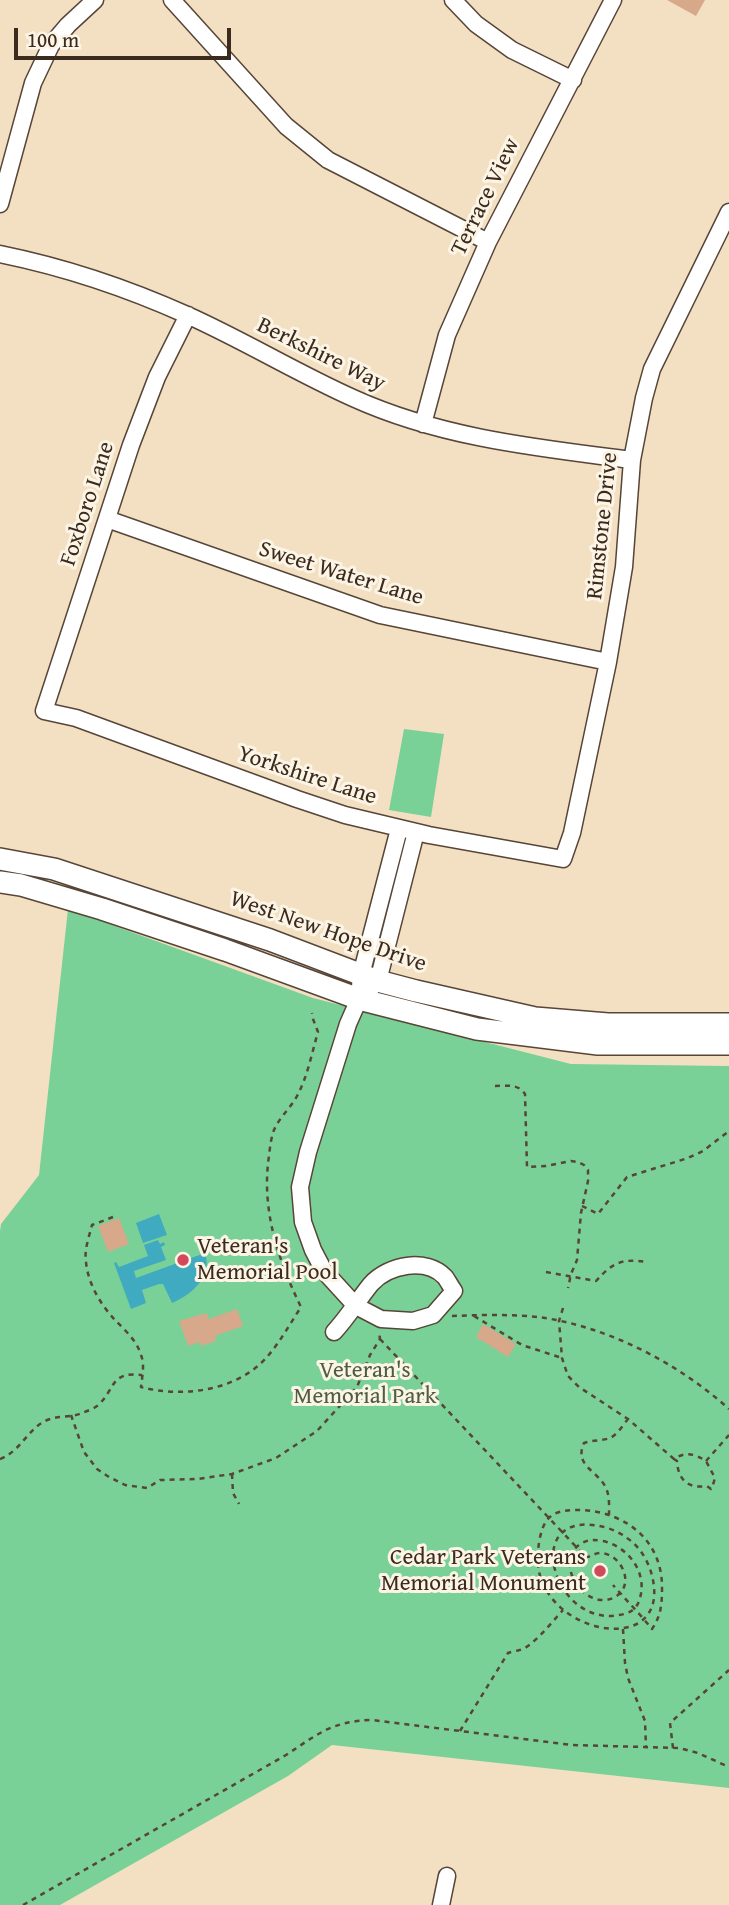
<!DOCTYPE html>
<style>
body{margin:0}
#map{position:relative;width:729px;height:1905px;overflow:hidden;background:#f3e0c3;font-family:"Gentium Book Plus",serif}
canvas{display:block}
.scale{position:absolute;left:14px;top:28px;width:217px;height:32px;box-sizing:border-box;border:4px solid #3b2a1e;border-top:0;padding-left:9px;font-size:21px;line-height:24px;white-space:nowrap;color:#3b2a1e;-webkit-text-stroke:5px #fcf5e5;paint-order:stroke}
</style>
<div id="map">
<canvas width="729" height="1905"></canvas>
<div class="scale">100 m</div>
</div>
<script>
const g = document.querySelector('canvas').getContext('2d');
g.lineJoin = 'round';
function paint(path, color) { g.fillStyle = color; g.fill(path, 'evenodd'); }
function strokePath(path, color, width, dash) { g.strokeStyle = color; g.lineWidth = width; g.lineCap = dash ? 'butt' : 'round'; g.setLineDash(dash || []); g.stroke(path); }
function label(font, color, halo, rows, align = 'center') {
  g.font = font + ' "Gentium Book Plus",serif'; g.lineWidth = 6; g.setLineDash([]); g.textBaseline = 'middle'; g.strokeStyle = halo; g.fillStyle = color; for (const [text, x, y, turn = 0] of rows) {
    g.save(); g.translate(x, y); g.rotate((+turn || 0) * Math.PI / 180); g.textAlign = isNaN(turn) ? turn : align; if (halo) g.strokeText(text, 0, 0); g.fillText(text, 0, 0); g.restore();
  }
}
paint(new Path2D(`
 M404,729L444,734L431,817L389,810Z
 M68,909L313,998L571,1064L729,1066V1788L332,1745L288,1776L60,1905H0V1231L1,1224L39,1175Z`), '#79d197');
paint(new Path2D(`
 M159,1214L167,1235L143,1243L136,1223Z
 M158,1240L160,1244L164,1242L165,1245L161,1247L166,1260L134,1271L136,1278L205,1253C213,1277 191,1295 172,1303L163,1284H159L142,1290L146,1303L131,1309L114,1263L116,1262L119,1267L148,1256L144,1245Z`), '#40abc0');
paint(new Path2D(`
 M667,0H705L696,16Z
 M119,1218L129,1244L108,1252L98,1226Z
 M237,1309L243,1326L215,1336L216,1341L201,1346L199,1342L188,1346L179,1321L206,1313L209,1319Z
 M483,1324L516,1344L508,1357L476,1337Z`), '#d7a889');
const minor = new Path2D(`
 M172,0L286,126L328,160L488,242
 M453,0L476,24L512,50L573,80
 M0,204L33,83L51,45L68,25L95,0
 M0,254C64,267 127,288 187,315C243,340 297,373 353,398C441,438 538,448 632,460
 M188,315L157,377L131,445L44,711L76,718L297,799L345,815L429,835L563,859L572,833L608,662L624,567L632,460L644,398L652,369L729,212
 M423,424L447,335L488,242L613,0
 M107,519L380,615L608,662
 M371,988L378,981L416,832
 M334,1332C348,1317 358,1300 371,1284C388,1265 426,1257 445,1277C448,1281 451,1287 454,1291L433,1315L413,1321L381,1319L356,1306L324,1271L313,1250L303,1222L300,1187L308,1152L348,1024L359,999L361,975L399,829
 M441,1905L447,1876`);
const major = new Path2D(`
 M0,859L54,869L270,940L378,981L416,991L535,1018L608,1024H729
 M0,882L21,885L102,909L225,950L359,999L477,1029L598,1044H729`);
strokePath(minor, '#574537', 19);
strokePath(major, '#574537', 24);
strokePath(new Path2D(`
 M495,1086C505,1086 518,1083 525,1094L527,1167L546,1166L571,1161L578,1162L584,1165L588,1170V1181L581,1213L577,1260L571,1274L568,1288
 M582,1206L598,1214L627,1177L688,1158L703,1151L729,1131
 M113,1217L92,1225C89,1237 84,1250 86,1262C88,1284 101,1305 115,1320C125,1330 137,1341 141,1355C145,1365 142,1377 141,1387C183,1398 237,1391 267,1357C280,1342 290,1324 301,1307C278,1260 261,1209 269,1156C270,1147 271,1138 274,1130C280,1116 292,1107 298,1094C308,1075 312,1052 318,1032L313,1019L312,1013
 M546,1272L596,1281C612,1263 622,1258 646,1262
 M563,1308L559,1321L562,1358L568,1376L579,1387L628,1419L674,1459C686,1451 695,1454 706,1461L715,1478L712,1488L711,1489L707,1486C688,1489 678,1480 677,1461L674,1459
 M452,1316C480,1315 510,1314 538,1317C607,1326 678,1363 729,1409
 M474,1316L522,1345L562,1358
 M380,1339L549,1518C561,1531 574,1544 586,1558C591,1556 595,1553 601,1553C622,1554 637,1587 613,1598C583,1611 552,1560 582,1543C589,1539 595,1540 603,1541C629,1547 649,1574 639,1601C636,1610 628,1614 619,1615C583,1622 554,1589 553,1556C553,1548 556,1537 563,1532C579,1518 612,1526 627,1538C639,1546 647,1559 651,1572C678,1664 529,1635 538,1551C539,1541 541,1528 547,1520C555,1510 569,1510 581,1510C626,1512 663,1541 662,1589C662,1604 661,1616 652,1629C640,1614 626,1600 613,1585
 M71,1415L84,1452L97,1469L109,1477L125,1485L147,1488L160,1480L198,1479L232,1474L276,1458L317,1431L357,1387L370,1355L380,1339L379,1332
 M0,1459C21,1451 27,1430 45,1421C57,1415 71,1418 82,1413C87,1411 93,1409 97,1406C116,1390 109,1371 142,1375
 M706,1461L729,1435
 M232,1474L233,1493L239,1504
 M609,1515C609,1506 610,1495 605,1486C596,1470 574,1465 584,1443C592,1440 602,1441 610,1438C617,1435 623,1425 628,1419
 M623,1629L625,1663L628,1678L645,1721L646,1747
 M460,1731L508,1653C513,1651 519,1651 525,1648C540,1638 551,1623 563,1610
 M673,1748L670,1723L729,1670
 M23,1905L286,1755C318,1734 332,1721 372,1720L572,1745L679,1748L698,1753L729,1767`), '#574537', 2.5, [5, 5]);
strokePath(minor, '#fff', 16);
strokePath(major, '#fff', 21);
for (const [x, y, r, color] of [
 [183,1260,7,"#d1495b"],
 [600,1571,7,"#d1495b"]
]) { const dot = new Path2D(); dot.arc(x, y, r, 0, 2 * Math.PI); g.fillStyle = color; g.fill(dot); strokePath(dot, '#fcf5e5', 2.5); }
label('23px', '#3b2a1e', '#fcf5e5', [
 ["Terrace View",486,197,-64],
 ["Berkshire Way",321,355,26],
 ["Foxboro Lane",88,504,-72],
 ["Rimstone Drive",603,526,-84],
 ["Sweet Water Lane",341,574,17],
 ["Yorkshire Lane",307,776,18],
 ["West New Hope Drive",328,932,19]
]);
label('23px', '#3b2a1e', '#fcf5e5', [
 ["Veteran's",197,1247],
 ["Memorial Pool",197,1273],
 ["Cedar Park Veterans",586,1558,"right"],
 ["Memorial Monument",586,1584,"right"]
], 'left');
label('23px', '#4e5c42', '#fcf5e5', [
 ["Veteran's",365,1371],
 ["Memorial Park",365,1397]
]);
</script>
